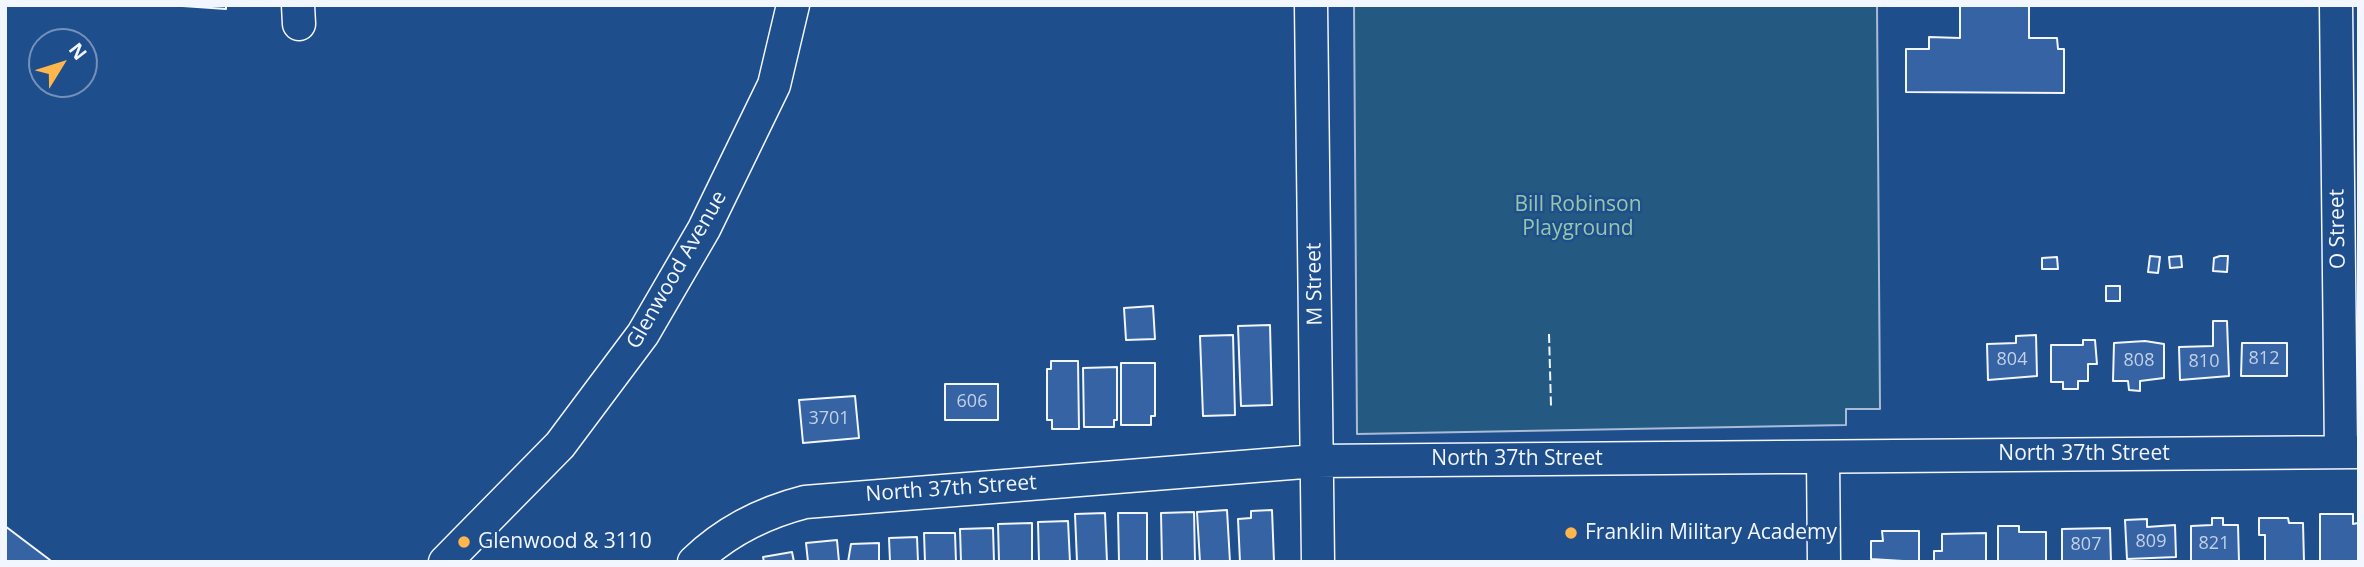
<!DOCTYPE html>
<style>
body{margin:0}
#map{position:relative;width:2364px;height:567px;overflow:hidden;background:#1f4e8c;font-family:"Open Sans",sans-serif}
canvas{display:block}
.frame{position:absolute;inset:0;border:7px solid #f2f6ff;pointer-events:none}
.north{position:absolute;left:28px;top:28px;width:70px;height:70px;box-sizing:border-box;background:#1f4e8c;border:2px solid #7391ba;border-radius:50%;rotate:52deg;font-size:19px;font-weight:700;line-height:28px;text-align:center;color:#f2f6ff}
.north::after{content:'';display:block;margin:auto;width:24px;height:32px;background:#ffb74d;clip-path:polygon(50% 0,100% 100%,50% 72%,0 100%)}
</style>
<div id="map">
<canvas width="2364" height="567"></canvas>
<div class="frame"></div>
<div class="north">N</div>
</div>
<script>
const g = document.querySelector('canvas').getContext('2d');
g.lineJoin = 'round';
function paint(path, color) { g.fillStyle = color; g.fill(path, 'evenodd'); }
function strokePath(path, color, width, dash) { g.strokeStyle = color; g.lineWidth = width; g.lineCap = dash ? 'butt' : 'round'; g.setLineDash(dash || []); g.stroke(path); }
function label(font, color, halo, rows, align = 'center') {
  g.font = font + ' "Open Sans",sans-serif'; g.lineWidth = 5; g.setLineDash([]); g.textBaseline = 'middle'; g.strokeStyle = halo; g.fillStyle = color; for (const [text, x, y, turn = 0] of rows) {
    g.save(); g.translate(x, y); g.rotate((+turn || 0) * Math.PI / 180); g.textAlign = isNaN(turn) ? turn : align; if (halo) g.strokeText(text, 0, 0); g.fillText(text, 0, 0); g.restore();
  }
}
const green = new Path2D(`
 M1354,5H1877L1880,409H1846V425L1357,434Z`);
paint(green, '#245a82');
strokePath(green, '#a8bbd7', 2);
const building = new Path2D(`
 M168,5H226V9Z
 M1960,5H2029V38H2057L2058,49H2064V93L1906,92V49H1929V37L1960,38Z
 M2150,256L2160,257L2158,273L2148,272Z
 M2181,256L2182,267L2170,268L2169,257Z
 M2220,256H2228L2227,272L2213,271L2214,258Z
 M2057,257L2058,269H2042V258Z
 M2106,286H2120V301H2106Z
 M1153,306L1155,339L1126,340L1124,308Z
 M2213,321H2227L2229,376L2180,380L2179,347L2213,346Z
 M1270,325L1272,405L1241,406L1238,326Z
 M1233,335L1235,415L1203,416L1200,336Z
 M2036,335L2037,376L1988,380L1987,344L2016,343V336Z
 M2083,340H2095L2097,364H2088V381H2078V389H2063V382H2051V345H2083Z
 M2145,341L2164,344V378L2140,381V391L2129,390L2128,381H2113L2114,343Z
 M2242,343H2287V376H2241Z
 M1051,361H1078L1079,429H1052V420H1047V369H1051Z
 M1121,363H1155V416H1151V425H1121Z
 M1117,367V420H1114V427H1084L1083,368Z
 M945,384H998V420H945Z
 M855,396L859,438L803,443L799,400Z
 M1227,510L1230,562H1200L1197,512Z
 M1272,510L1274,562H1240L1238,519L1251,518V511Z
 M1194,512L1195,562H1162L1161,513Z
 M1105,513L1107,562H1077L1075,514Z
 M1118,513H1147V562H1119Z
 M2320,514H2353V524L2358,523L2359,562H2320Z
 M2212,518H2223V525H2238L2239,562H2191V526L2212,525Z
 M2259,518H2288L2289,523H2303L2304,562H2265V535H2259Z
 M2147,519V527L2175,525L2176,557L2127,559L2125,520Z
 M1068,521L1070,562H1039L1038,522Z
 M1032,523V562H999L998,524Z
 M5,526L50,560L49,562H5Z
 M1998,526H2019V532H2046V562H1998Z
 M993,528L994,562H961L960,529Z
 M2110,528L2111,562H2062V529Z
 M1882,531H1919V562L1871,559V541H1883Z
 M924,533H955L956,562H925Z
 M1986,533V562H1934V551H1942V534Z
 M917,537L918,562H890L889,538Z
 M837,540L839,562H808L806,543Z
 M879,543V562H848L851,544Z
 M792,552L794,562H764L763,557Z`);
paint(building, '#3563a3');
strokePath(building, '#f2f6ff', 2);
const minor = new Path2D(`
 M298,5L299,24
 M1311,5L1318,562
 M2336,5L2341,452
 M1823,457L1824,562
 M445,562L560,445L643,334L704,229L774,85L793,5
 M694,562C726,531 762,513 805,502L1316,461L2359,452`);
strokePath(minor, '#f2f6ff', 35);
strokePath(minor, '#1f4e8c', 32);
strokePath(new Path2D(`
 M1549,334L1551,406`), '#f2f6ff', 2, [9, 3.5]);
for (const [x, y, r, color] of [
 [1571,533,7,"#ffb74d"],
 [464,542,7,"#ffb74d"]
]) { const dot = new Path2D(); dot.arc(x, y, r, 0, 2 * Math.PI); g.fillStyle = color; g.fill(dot); strokePath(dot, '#1f4e8c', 2.5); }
label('18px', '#c3d1e8', null, [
 ["812",2264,359],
 ["804",2012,360],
 ["808",2139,361],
 ["810",2204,362],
 ["606",972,402],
 ["3701",829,419],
 ["809",2151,542],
 ["821",2214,544],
 ["807",2086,545]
]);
label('21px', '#97c8a6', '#1f4e8c', [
 ["Bill Robinson",1578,205],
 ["Playground",1578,229]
]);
label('21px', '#f2f6ff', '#1f4e8c', [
 ["O Street",2338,229,-91],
 ["Glenwood Avenue",677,270,-60],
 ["M Street",1315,284,-91],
 ["North 37th Street",2084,454],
 ["North 37th Street",1517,459],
 ["North 37th Street",951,489,-4]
]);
label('21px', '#f2f6ff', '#1f4e8c', [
 ["Franklin Military Academy",1585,533],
 ["Glenwood & 3110",478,542]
], 'left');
</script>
